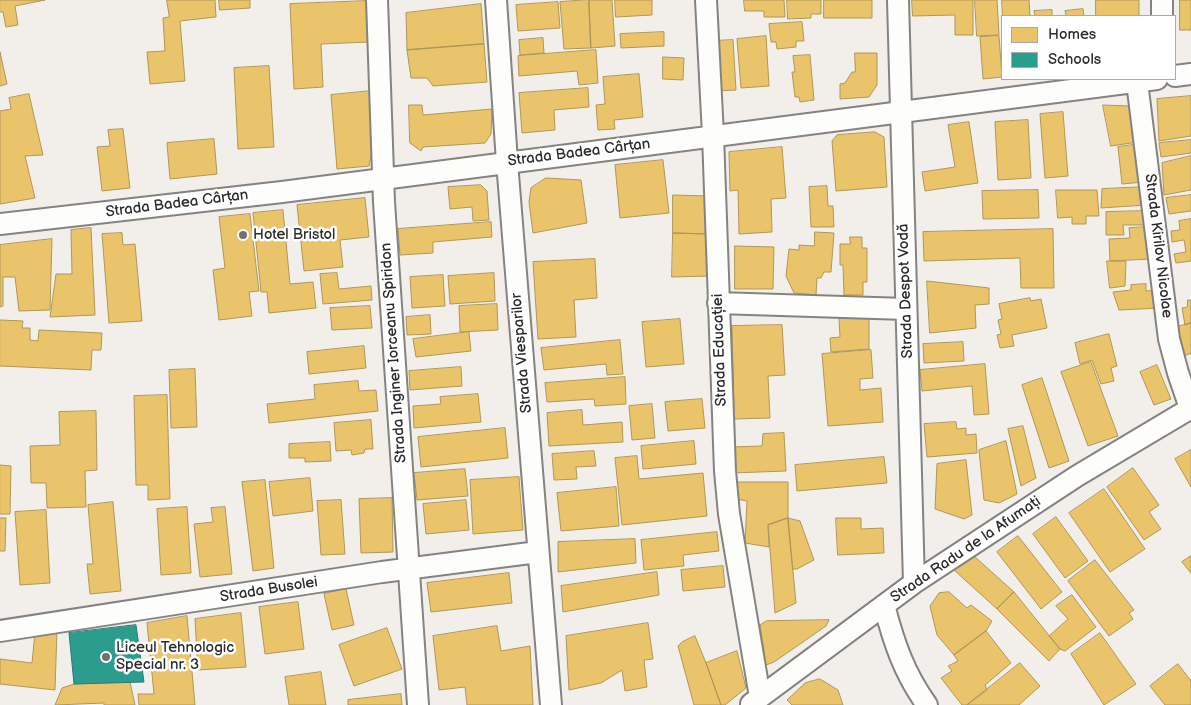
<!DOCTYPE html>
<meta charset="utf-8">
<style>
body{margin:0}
#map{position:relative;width:1191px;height:705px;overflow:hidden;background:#f2efea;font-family:"Balsamiq Sans",sans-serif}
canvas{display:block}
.legend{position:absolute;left:1001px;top:15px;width:175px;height:65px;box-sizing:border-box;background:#fff;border:1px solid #aaa;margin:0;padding:6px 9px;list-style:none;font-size:15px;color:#2b2b2b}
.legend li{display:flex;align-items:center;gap:10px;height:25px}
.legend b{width:25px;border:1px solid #aaa}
</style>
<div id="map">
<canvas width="1191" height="705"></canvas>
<ul class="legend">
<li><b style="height:14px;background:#e9c46a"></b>Homes</li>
<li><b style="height:14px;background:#2a9d8f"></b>Schools</li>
</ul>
</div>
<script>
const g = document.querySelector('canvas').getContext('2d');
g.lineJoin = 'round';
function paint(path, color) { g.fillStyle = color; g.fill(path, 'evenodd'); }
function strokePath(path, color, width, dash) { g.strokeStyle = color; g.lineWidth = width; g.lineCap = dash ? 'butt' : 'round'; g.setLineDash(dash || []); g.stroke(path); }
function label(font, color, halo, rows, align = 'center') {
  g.font = font + ' "Balsamiq Sans",sans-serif'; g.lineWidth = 5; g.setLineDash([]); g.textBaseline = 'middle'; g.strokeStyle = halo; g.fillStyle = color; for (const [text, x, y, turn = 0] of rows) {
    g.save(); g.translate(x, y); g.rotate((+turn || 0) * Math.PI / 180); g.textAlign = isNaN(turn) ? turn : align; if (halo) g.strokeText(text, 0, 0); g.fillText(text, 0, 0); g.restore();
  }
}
const homes = new Path2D(`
 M0,0H45L15,6L18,25L6,27L3,12H0Z
 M167,0H215L216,17L180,21L185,81L150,84L147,52L165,51L163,18L169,17Z
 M219,0H250V8L220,10Z
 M589,0L591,48L564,49L560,2Z
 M589,0H612L615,46L591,48Z
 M615,0H652V15L616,17Z
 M744,0H784L785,17H764V11H745Z
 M787,0H821V14H811V18L788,19Z
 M824,0H872V18H824Z
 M912,0H973V35H955V15L913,16Z
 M975,0H997L999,35L977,36Z
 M1002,0H1029L1030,16H1003Z
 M1096,0H1139V16H1096Z
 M1180,0H1191V30H1180Z
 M367,1L369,42L321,44L323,87L294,89L290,4Z
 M558,2L560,28L518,31L516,5Z
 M481,4L484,44L407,50L406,13Z
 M1083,9L1084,16H1066L1065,11Z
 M1052,10V16H1035L1034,11Z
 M802,22L804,41H796V47L777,49L776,42H771L769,24Z
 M664,32V46L621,48L620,34Z
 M766,36L769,86L741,88L737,39Z
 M999,36L1002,77L983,79L980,37Z
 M543,38L544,53L520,55L519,40Z
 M733,40L736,90L717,91L714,41Z
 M484,44L487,82L433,86L427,78H411L407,50Z
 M596,50L598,83L579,85L577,71L519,76L518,56Z
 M0,52L7,84L0,86Z
 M855,53H877V85L869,97L840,99V84L845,83L852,72H855Z
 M810,55L814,100L800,102L799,97H795L792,72H795L793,56Z
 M663,57L684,58L683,80L663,79Z
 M269,66L274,147L238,149L234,68Z
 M639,74L643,117L614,120L615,129L598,130L596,105L605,104L603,77Z
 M588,88L589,107L554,110L555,130L522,133L519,93Z
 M371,91L373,145L369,166L337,169L331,95Z
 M29,94L43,155L25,156L35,198L0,204V111L11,109L9,98Z
 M1191,96V136L1159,141L1157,99Z
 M409,105H422L423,115L492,109L491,134L485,143L423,147L421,151L410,143Z
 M1103,105L1130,106L1138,142L1111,146Z
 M1063,112L1068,176L1045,178L1040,114Z
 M1028,120L1031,178L998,180L995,122Z
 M969,122L978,183L925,191L922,172L955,167L948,125Z
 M123,129L130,188L102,191L97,147L110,146L108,130Z
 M875,132L884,137L887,187L836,191L832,141L837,135Z
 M214,139L217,174L170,179L167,143Z
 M1191,140V153L1161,157L1159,143Z
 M1140,144L1144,182L1122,184L1118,147Z
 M782,147L786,198L771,199L772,232L739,234L738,190L730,191L729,152Z
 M1191,156V190L1164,195L1162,163Z
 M663,160L669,213L620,218L615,165Z
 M546,178L581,180L587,223L533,233L529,202L531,188Z
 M481,185L487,191L489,220L473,221L472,207L450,209L448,187Z
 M827,186L828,206H833L834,227H811L809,187Z
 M1146,187V205L1101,208L1102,189Z
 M1038,190L1039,218L983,219L982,191Z
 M1056,190H1097L1099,216H1086V224H1072V217L1058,218Z
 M673,195L709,196L710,234L673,233Z
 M1191,195V211L1169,214L1166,198Z
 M365,198L369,237L340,240L343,267L304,271L297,205Z
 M283,210L290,284L313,282L316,308L269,313L267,292H261L253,213Z
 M1145,211V225H1123L1124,235H1106V212Z
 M250,214L259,291L249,292L252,316L219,320L213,270L225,268L219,217Z
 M1191,219V261L1176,263L1174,254L1186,252L1184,240L1172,242L1171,231L1180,230L1179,221Z
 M491,222L492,237L433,242V253L400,255L398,229Z
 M1150,227L1151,259L1110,261L1109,239L1130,238L1129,228Z
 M91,228L95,315L50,317L56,274H72L71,230Z
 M1053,229L1054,288H1021L1020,258L924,261L923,232Z
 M815,232L834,233L831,272H824L821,278H817L816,295L794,293L786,276L789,249L799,250V245L814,246Z
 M122,233L123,245L135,244L142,321L109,323L102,234Z
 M673,233L710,234V276L672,277Z
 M850,237H862V248H867V282H863V295H844L843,265H840V244H850Z
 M52,239L50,310L19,311L15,277H3V306L0,307V245Z
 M735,246L774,247L773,289H735Z
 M595,259L597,298L574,300L576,337L538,339L533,262Z
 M1107,261H1126L1125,286L1110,288Z
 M337,273L339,289L371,286L372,300L323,304L320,274Z
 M494,273L495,301L450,304L448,276Z
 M443,275L445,306L412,308L410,277Z
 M927,281L989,288V304L975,305L976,328L930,333Z
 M1146,284V291L1160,290L1161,308L1119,310L1113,292L1131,290V285Z
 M1030,298L1031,301L1041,299L1047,328L1012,335L1014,346L1000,348L997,335L1001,334L998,320L1002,319L999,304Z
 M1188,300H1191V323L1185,325L1182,308L1187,307Z
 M497,304L498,330L460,332L459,306Z
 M370,306L372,328L332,330L330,308Z
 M430,315L431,334L407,335L406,317Z
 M869,317V349L831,352L830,338L840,337L839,318Z
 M680,319L684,364L646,367L642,322Z
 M0,320L23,321L22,328H30V340L38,341L39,330L102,333L101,350H92L91,370L0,366Z
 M1191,323V355V353L1182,357L1177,327Z
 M782,325L785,375L768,376L770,418L734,419L732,326Z
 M469,332L471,351L416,357L413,339Z
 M1109,334L1117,366L1111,368L1114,381L1101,384L1092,360L1080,364L1075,343Z
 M620,340L623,374L607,375L606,364L544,370L541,348Z
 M963,342L964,361L924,363L923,344Z
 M364,346L366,368L309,374L307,352Z
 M871,350L873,378L860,379V390L881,388L883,422L828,426L822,354Z
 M1091,362L1118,436L1088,446L1061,372Z
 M985,364L989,414L974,415L972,386L922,391L920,370Z
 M1157,365L1171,399L1154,405L1140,372Z
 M461,367L462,386L410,390L409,371Z
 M195,369L197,427L171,428L169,370Z
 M625,377L626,404L595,406L594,399L547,402L545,383Z
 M1042,378L1069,461L1049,468L1022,385Z
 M358,381L359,391L376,390L378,411L269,423L267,404L315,399L314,385Z
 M478,394L481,422L414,428L413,406L441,404L440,397Z
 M167,395L170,499L148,500V485H136L134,396Z
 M702,399L705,428L668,431L665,402Z
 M652,404L655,438L632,440L629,406Z
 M582,410L583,425L622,422L623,442L549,446L547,413Z
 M96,411L97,470L85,471L86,507L47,508L46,483H31L30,446L60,445L59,412Z
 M371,420L373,449H365L364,453L352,455L351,450L336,451L334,423Z
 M956,422L957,429L966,428V435L976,434L977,453L927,457L924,424Z
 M1023,426L1036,478L1021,486L1008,429Z
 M505,428L508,458L421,467L418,437Z
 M784,433L786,471L732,473L730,447L762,446L763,434Z
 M694,441L696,464L643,469L641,446Z
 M1006,441L1017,494L999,503L984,500L979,450Z
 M330,442L331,461L305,462V458H289V444Z
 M1191,450V487L1175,459Z
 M594,451L596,466L576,467L577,479L554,480L552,454Z
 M637,456L639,479L703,473L707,516L622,525L615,458Z
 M884,457L887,483L797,491L795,465Z
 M966,460L972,515L964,519L935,509L937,464Z
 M0,465L11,466L10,514H0Z
 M1133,468L1159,505L1149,512L1161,529L1144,540L1107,487Z
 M465,469L468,496L417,500L414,473Z
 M519,477L523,530L473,534L470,480Z
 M310,478L313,511L273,516L269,482Z
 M265,480L274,568L253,571L242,482Z
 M734,482H788V518L768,525L769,547L745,543L747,501L736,499Z
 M616,487L619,526L561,531L557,493Z
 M1104,489L1145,549L1110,572L1069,513Z
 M392,498L393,552L361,553L359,499Z
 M341,500L345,554L321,555L317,501Z
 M466,500L469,530L426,534L423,504Z
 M113,502L121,591L90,594L87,564H93L88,505Z
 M187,507L191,573L161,575L157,509Z
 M225,507L232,574L200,577L194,524L213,522L211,508Z
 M46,510L50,583L20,585L15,512Z
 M1056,517L1088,561L1065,578L1033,534Z
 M0,518H6L5,551H0Z
 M788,518L800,521L814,560L797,569H793Z
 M788,518L796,603L775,613L768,525Z
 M836,518H861V529L883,528L884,553L838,555Z
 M717,532L719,551L683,555L684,566L644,570L641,540Z
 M1018,536L1062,592L1041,609L997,552Z
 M635,539L636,563L558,572V542Z
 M974,556L1014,592L997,609L954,570Z
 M1191,556V573L1182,562Z
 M1095,560L1134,610L1129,613L1133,619L1109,636L1068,581Z
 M723,566L725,587L683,591L681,570Z
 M657,572L659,595L563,612L561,586Z
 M509,573L512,603L431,612L427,583Z
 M346,589L354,625L332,630L324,594Z
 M949,592L967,608L971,605L992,621L986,631L954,655L937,635L930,606L939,593Z
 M1014,592L1060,649L1049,661L997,609Z
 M1072,595L1096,627L1065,651L1060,649L1049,636L1068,619L1056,606Z
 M298,602L304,649L265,654L259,607Z
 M241,613L246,667L198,670L195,619Z
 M187,616L195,705H139L138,694H154L147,623Z
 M829,620L826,626L774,662L766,665L760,625L766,621Z
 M648,623L653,659L644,660L647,687L625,691L622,670L601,683L569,690L566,636Z
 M497,626L501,651L530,646L533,705H467L465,687L439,690L433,636Z
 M387,628L402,669L354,686L339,645Z
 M57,630L55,690L0,684V659L32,663L35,632Z
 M986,631L1011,663L985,685L987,690L967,705H962L941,678L952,671L948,666L958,661L954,655Z
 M1100,633L1136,684L1104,705L1071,654Z
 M695,636L706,663L721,705H694L678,646L682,642Z
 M737,651L746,688L725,705H721L706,663Z
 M1020,663L1040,686L1019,705H967Z
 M1178,664L1191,681V705H1165L1150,686Z
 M321,672L326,705H289L285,677Z
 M820,679L838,690L843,705H792L787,700L805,683Z
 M130,682L135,705H104V703L55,705L62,688L74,684Z
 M401,694L402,705H348V700Z`);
paint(homes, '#e9c46a');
strokePath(homes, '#b09657', 1);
const schools = new Path2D(`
 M136,625L144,682L74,684L69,633Z`);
paint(schools, '#2a9d8f');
strokePath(schools, '#2a7b71', 1);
const minor = new Path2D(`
 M377,0L384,202L418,705
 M496,0L507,162L551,705
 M706,0L713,135L725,471L729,514L760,697
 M898,0L914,583
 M1162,0V16
 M1175,76L1191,74
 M1137,82L1169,339L1178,373L1190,408
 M0,224L282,192L1157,79
 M718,303L906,309
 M884,605C894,643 904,673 927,705
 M0,631L382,572L538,552
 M751,704L914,583L1077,476L1191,408`);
strokePath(minor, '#858381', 24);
strokePath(minor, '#fdfdfc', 20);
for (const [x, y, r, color] of [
 [243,235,5,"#71706e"],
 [106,657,5,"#71706e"]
]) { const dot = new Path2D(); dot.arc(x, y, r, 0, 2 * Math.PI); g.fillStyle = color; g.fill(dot); strokePath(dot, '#fff', 2); }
label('15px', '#2b2b2b', '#fff', [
 ["Strada Badea Cârțan",579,153,-7],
 ["Strada Badea Cârțan",177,204,-7],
 ["Strada Kirilov Nicolae",1158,246,83],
 ["Strada Despot Vodă",906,291,-92],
 ["Strada Educației",720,350,-92],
 ["Strada Inginer Iorceanu Spiridon",394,353,-94],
 ["Strada Viesparilor",522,353,-95],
 ["Strada Radu de la Afumați",966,550,-34],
 ["Strada Busolei",269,590,-9]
]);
label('15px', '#2b2b2b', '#fff', [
 ["Hotel Bristol",253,235],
 ["Liceul Tehnologic",116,648],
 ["Special nr. 3",116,665]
], 'left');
</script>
